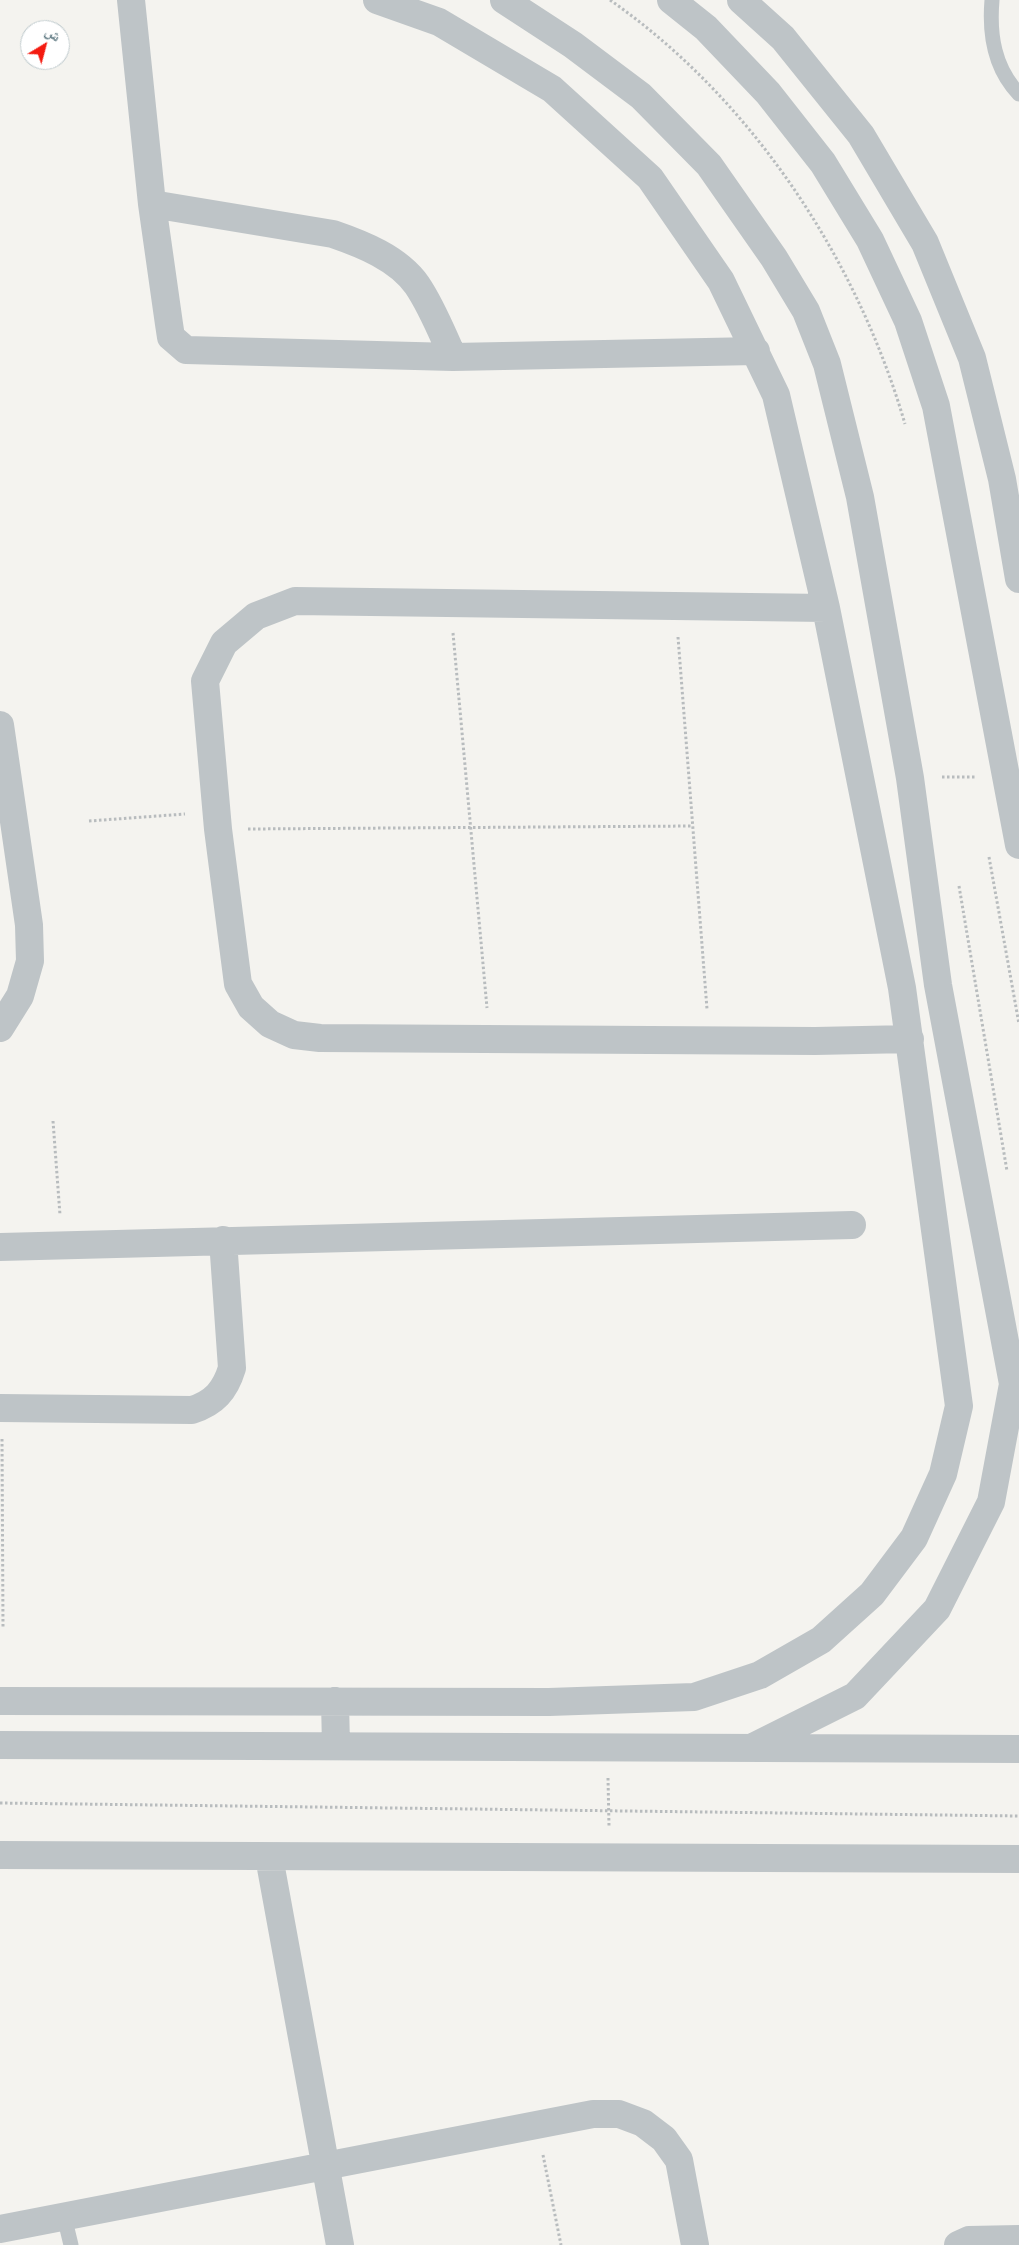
<!DOCTYPE html>
<meta charset="utf-8">
<style>
body{margin:0}
#map{position:relative;width:1019px;height:2245px;overflow:hidden;background:#f4f3ef;font-family:"Exo 2","Noto Naskh Arabic",sans-serif}
canvas{display:block}
.north{position:absolute;left:20px;top:20px;width:50px;height:50px;box-sizing:border-box;background:#fff;border:1px solid #bfcacd;border-radius:50%;rotate:37deg;font-size:14px;font-weight:700;line-height:20px;text-align:center;color:#607a83}
.north::after{content:'';display:block;margin:auto;width:18px;height:22px;background:#f41b10;clip-path:polygon(50% 0,100% 100%,50% 72%,0 100%)}
</style>
<div id="map">
<canvas width="1019" height="2245"></canvas>
<div class="north">ش</div>
</div>
<script>
const g = document.querySelector('canvas').getContext('2d');
g.lineJoin = 'round';
function strokePath(path, color, width, dash) { g.strokeStyle = color; g.lineWidth = width; g.lineCap = dash ? 'butt' : 'round'; g.setLineDash(dash || []); g.stroke(path); }
strokePath(new Path2D(`
 M610,0C752,99 857,259 905,424
 M453,633L487,1008
 M678,637L707,1009
 M942,777H975
 M89,821L185,814
 M248,829L692,826
 M989,857L1019,1024
 M959,886L1007,1171
 M53,1121L60,1215
 M2,1439L3,1627
 M608,1778L609,1826
 M0,1803L1019,1816
 M543,2155L561,2245`), '#b8bcbe', 3, [2.5, 2.5]);
strokePath(new Path2D(`
 M992,0C989,35 994,68 1019,94
 M64,2216L71,2245`), '#bec4c7', 15);
strokePath(new Path2D(`
 M131,0L152,204L169,324L171,337L186,350L453,357L756,351
 M504,0L573,45L641,96L709,165L774,258L806,311L827,364L860,497L910,778L938,985L1013,1384L991,1502L937,1609L855,1696L751,1748
 M671,0L706,28L768,93L823,163L870,240L908,321L936,406L1019,845
 M741,0L783,38L861,135L925,243L972,358L1002,479L1019,579
 M152,204L333,234C362,244 398,258 417,285C432,307 442,333 453,357
 M826,608L295,601L256,616L224,643L205,681L218,829L238,984L251,1007L270,1024L294,1035L320,1038L815,1041L910,1039
 M0,725L29,925L30,961L20,996L0,1028
 M0,1247L852,1225
 M0,1408L192,1410C214,1403 225,1391 232,1368L223,1240
 M0,1701L549,1702L694,1697L760,1675L821,1640L872,1594L914,1538L943,1474L959,1406L902,988L826,608L776,395L721,281L650,178L552,89L439,22L377,0
 M335,1701L336,1746
 M0,1745L1019,1749
 M0,1855L1019,1859
 M269,1857L340,2245
 M0,2229L593,2114H619L643,2123L664,2139L679,2160L695,2245
 M958,2245L969,2240L1019,2239`), '#bec4c7', 28);
</script>
